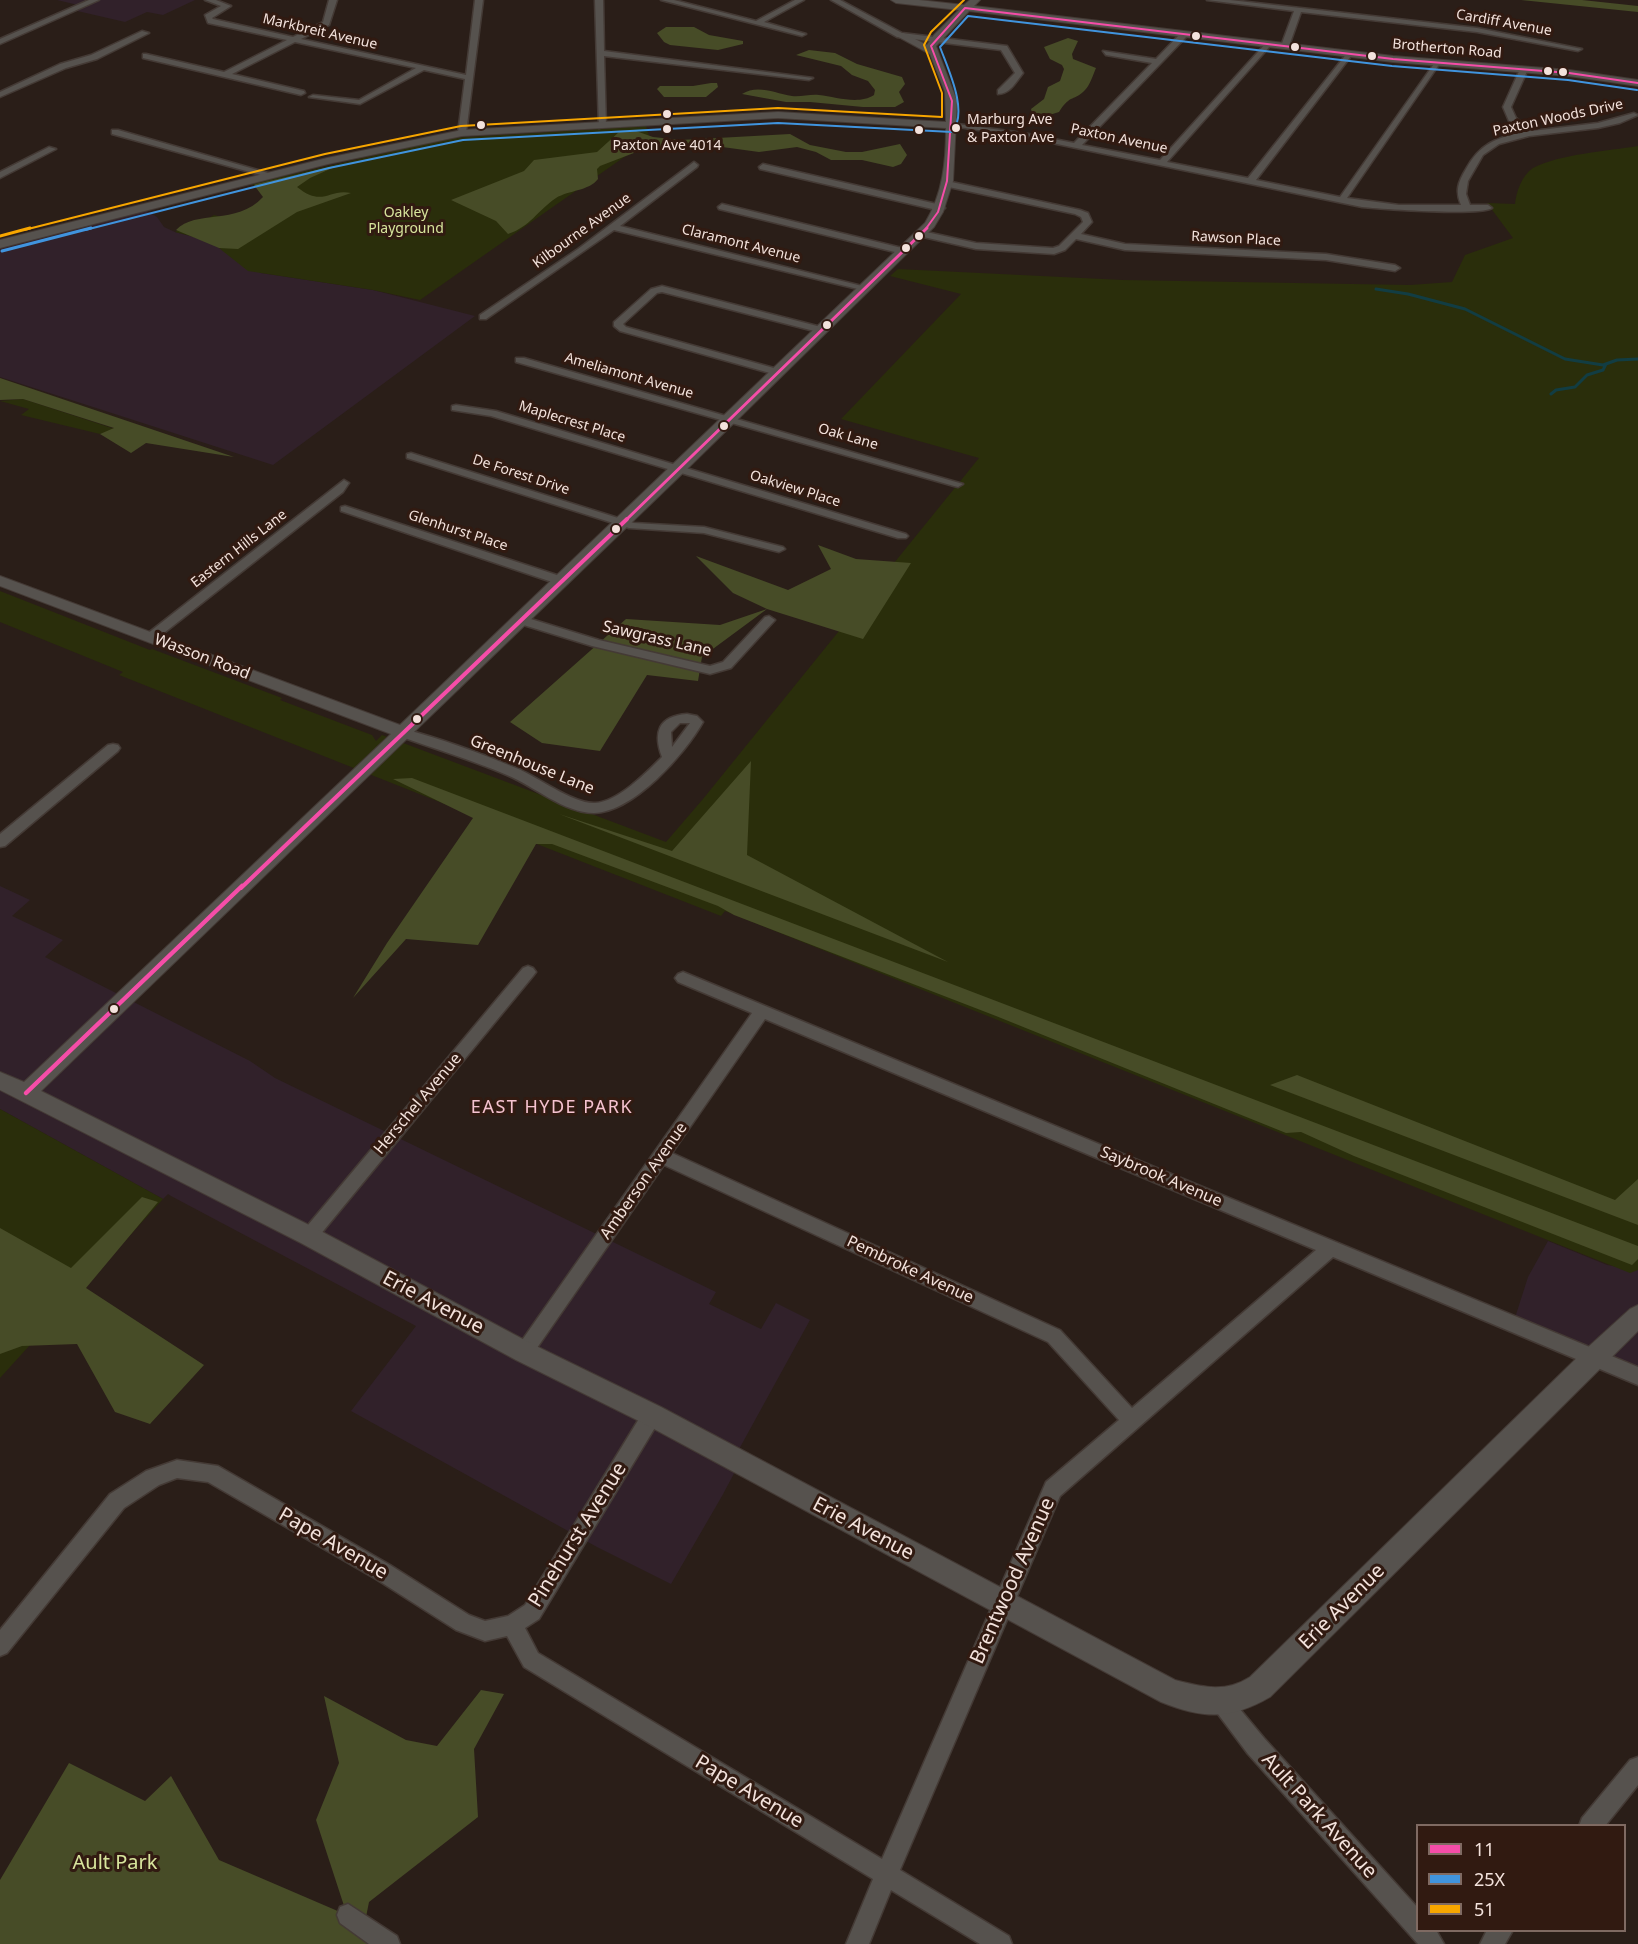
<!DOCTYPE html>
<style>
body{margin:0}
#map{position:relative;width:1638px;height:1944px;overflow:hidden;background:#2a1e18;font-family:"Noto Sans",sans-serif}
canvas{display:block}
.legend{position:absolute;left:1416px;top:1824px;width:210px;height:108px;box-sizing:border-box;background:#311a11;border:2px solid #7f6a62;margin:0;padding:8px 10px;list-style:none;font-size:18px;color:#f3e2dc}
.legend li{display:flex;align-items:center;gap:12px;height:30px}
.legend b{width:30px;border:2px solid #7f6a62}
</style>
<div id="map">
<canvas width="1638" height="1944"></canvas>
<ul class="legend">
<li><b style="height:8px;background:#f54da8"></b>11</li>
<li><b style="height:8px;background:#4094de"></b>25X</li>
<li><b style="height:8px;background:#f7a600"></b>51</li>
</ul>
</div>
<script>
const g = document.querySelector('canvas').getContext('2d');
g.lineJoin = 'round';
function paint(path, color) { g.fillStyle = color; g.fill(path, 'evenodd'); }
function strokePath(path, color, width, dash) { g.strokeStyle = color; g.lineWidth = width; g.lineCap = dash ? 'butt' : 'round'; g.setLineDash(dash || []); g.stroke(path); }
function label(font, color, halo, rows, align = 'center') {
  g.font = font + ' "Noto Sans",sans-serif'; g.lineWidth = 6; g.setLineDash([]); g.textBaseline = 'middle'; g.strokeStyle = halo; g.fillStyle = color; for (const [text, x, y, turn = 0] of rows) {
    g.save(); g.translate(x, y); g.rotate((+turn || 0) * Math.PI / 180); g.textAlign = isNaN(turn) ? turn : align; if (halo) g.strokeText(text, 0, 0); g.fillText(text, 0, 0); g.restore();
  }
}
paint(new Path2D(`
 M57,0H195L163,15L147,12L125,22L73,10L82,6Z
 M142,208L157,217L164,227L175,232L210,241L261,273L373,290L475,316L273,465L0,377V244Z
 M0,886L30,900L12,916L63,940L45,957L250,1061L275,1078L716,1292L709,1304L761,1329L776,1303L810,1320L732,1462L738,1466L722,1496L671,1584L597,1547L351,1411L416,1326L171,1196L168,1194L163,1199L0,1109Z
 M1548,1241L1607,1265L1638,1270V1376L1513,1324L1528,1277Z`), '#31212a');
paint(new Path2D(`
 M646,126L650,139L420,300L373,290L248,271L210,241L175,232L189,223L197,225L214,215L229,219L282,204L278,191L249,184L451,138Z
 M1638,146V1270L1630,1273L725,911L721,916L501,830L485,820L119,675L123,672L0,622V591L150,650L152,649L282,698L280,700L372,735L376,741L382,735L666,842L703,799L979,458L841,419L961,294L890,276L898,269L1123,280L1410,285L1452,282L1465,255L1513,238L1487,203L1515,204C1516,192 1522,175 1533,168C1560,154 1608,151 1638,146Z
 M23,399L115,429L100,434L21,415L29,409L0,401Z
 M0,1109L163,1199L0,1378Z`), '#2a2e0b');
paint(new Path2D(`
 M1521,0H1582L1638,6V12Z
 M666,27H694L709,35L743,41V44L718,50L670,45L664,42L657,33Z
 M1068,38L1078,41L1072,54L1073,59L1096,68C1093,75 1090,85 1085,90C1074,102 1071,93 1059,112L1046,116L1032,113L1031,109L1044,99L1048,87L1060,81L1064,69L1062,65L1050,59L1044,47Z
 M809,50L835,53L857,64L902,77L905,84L899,92L904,102L895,107H863L810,102H786L742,94C757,84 775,93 792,96C801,97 810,94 819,95C836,97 859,105 874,95L875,90L868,81L852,75L841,66L796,55Z
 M711,83H717L718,87L706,97H664L657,89L660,86H693Z
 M636,131L653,137L681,140L790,134L810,145L846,152H862L900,144L907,155L901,164L893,167L862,160H831L816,152L797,147L759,152L715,146L639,151L600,166L597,169L598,179C589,191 569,190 556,198C538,210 530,227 508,234L496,221L451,200L524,171L534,160L597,152L619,132Z
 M339,165L310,178L297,187C323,208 329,188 351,193L297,212L238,249L219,248L176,230C196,209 236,226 263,197L254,185L256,184Z
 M0,378L234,457L146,443L131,453L100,434L114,428L23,399L0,400Z
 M818,545L856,559L911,563L863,639L767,609L702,657L698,681L647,675L600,751L542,743L510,722L626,619L720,625L767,609L733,593L696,556L788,590L831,569Z
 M751,761L747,855L948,962L559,814L672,851Z
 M412,778L1638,1246V1259L1632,1265L1354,1156L1301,1132L1286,1133L996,1016L734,915L718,906L552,844H536L478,945L406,939L353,998L387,943L473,818L393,779Z
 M1297,1075L1615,1200L1638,1179V1225L1270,1085Z
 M142,1197L158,1202L86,1288L204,1365L150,1424L115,1412L77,1344L22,1346L0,1354V1228L71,1268Z
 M481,1690L504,1694L474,1749L478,1817L369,1902L364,1927L389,1944H0V1880L69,1763L145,1801L171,1776L219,1860L347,1915L316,1820L339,1763L324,1696L406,1740L437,1746Z`), '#474c27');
strokePath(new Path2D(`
 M1376,289L1408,294L1465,309L1565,359L1603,365L1617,360L1638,359
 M1551,394L1556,390L1575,387L1587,375L1603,370L1606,364`), '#123d43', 3);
const minor = new Path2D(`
 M89,0H99L0,44V39Z
 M205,0H216L231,6L212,18L213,19L293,37L323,22L329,0H337L329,25L301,39L466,75L475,0H483L466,133L462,135L458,133L465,79L424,70L360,104L309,97L313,95L359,100L416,68L295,42L232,74L304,91L305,93L301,95L143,58V54H146L224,72L287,40L208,23L205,15L221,6Z
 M595,0H603L604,51L813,78L809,80L604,56L606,126L599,128Z
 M661,0H674L756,21L795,0H804L764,22L806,34L802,36Z
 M831,0H840L902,33L1007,46L1023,73C1016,82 1010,94 998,94V90L1015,73L1001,50L897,37Z
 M1207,0H1230L1477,28L1582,49L1578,51L1477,32L1301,12L1289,46L1285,48L1281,46L1294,11Z
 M142,31L149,33L97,59L66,68L0,97V92L60,64L91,55Z
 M1182,32L1189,34L1082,145L1160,160L1267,42L1270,46L1167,162L1248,178L1348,52H1351V56L1256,180L1340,197L1436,61L1440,63L1347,198L1399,205H1461C1455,191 1458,182 1466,169C1480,144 1495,138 1524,132L1509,121L1503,107L1521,67L1528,69L1511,107L1516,118L1532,131L1598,123L1634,113L1638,115L1620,123L1598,128L1529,136L1499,144L1483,155L1468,181L1466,194L1470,205H1488L1492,208C1480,216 1382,209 1362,207L1023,137L946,125L950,123L1023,133L1074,143L1152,63L1106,55L1103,51L1156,59Z
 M112,130H118L275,175L268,177L112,134Z
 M49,147L56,149L0,178V172Z
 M694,162L698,165L697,167L620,226L866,287V291L614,230L486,319H480V315L578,249Z
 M763,164L941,205L945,208L941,211L760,169L759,167Z
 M947,181L1080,210L1088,213L1092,222L1081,234L1125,244L1326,254L1395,265L1400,268L1395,271L1326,260L1125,250L1076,239L1065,250L1054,254L976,249L919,236V232L922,231L976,243L1053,248L1059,246L1083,222L1081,217L1075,214L944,186V182Z
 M722,204L906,249L908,251L903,254L719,209L718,207Z
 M662,286L825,328L827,330L822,333L662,292L657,293L623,324L626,327L781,370L782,372L777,375L620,331L614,326V322L651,289Z
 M516,358H524L963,484L958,487L954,486L516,362Z
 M456,405L496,411L906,534L908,536L906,538H898L491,416L452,410V406Z
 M411,453L634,523L704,527L783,547L785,549L779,552L704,533L629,528L407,458V454Z
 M344,480L349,483L343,492L155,640H147V634Z
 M345,506L566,578L568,581L566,584H558L341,511V507Z
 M521,616L599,640L710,666L723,662L765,617L769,616L775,620L731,668L710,674L592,646L517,623V617Z
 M687,714L697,716L703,722C685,754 634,812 594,813C564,813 534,786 507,775C472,760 435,749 399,736L397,733L404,729C442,739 480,753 516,768C538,777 573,804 595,803C618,802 647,772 662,757C653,733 658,716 687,714ZM680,723H690L672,747L671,732Z
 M113,744L118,745L120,748L118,751L5,846L0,847V834L108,745Z
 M528,966L533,968L536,972L533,976L315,1241L309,1244L303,1241L300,1236L303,1231L523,968Z
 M683,972L1638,1367V1385L1333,1257L1060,1496L900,1870L1009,1936L1012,1944H980L891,1890L869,1944H846L873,1879L524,1667L507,1636L485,1641L456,1630L376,1579L208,1482L177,1478L159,1485L124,1508L7,1653L0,1656V1630L110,1494L146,1471L177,1460L218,1466L390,1565L469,1615L485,1621L508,1616L525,1605L645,1409L652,1406L659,1409L661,1415L659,1421L539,1619L525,1628L538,1653L882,1859L1046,1482L1119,1420L1048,1342L664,1165L530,1358L524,1360L518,1358L515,1352L518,1346L752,1013L678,982L675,978L678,974ZM765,1019L1316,1250L1132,1408L1060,1330L672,1153Z
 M1222,1693L1229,1696L1264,1738L1418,1908V1930H1436L1444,1944H1418L1248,1754L1215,1710L1212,1703L1215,1696Z
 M1638,1757V1785L1605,1826H1579L1582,1818L1630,1760Z
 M348,1904L397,1936L400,1944H369L340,1923L337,1915L340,1907Z
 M1487,1930H1513L1505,1944H1480Z`);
const tertiary = new Path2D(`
 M891,0H919L964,5L970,0H980L974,6L1393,56L1569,70L1638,80V86L1569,76L1393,62L969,11L936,46L957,101L953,181L943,212L934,227L684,472L41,1091L317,1229L532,1344L661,1407L1175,1680C1203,1687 1225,1693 1250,1677L1586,1349L1630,1309L1638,1305V1331L1270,1697C1231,1720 1203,1719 1161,1702L643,1423L516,1360L301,1243L0,1090V1072L24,1082L391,734L0,586V576L400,725L925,223C943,194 946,161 946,128L778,118L462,136L328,164L0,248V240L327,158L462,130L778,112L946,122L945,92L930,54L895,35L903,33L927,45L934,35L959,10L896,3Z`);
strokePath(minor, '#443a35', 3);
strokePath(tertiary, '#443a35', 2);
paint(minor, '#56524e');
paint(tertiary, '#56524e');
strokePath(new Path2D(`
 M965,8L1393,59L1569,73L1638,83
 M925,230L938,212L947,181L952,101L931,46L965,8`), '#f54da8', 2);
strokePath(new Path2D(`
 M626,520L927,228`), '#f54da8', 3);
strokePath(new Path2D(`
 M241,888L627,519`), '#f54da8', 4);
strokePath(new Path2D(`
 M26,1093L242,886`), '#f54da8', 4.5);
strokePath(new Path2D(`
 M85,230L329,168L463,140L778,123L952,132C969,112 948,69 940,47L968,16L1392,66L1568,80L1637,90`), '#4094de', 2);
strokePath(new Path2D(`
 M2,251L91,228`), '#4094de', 3);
strokePath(new Path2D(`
 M24,230L325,154L461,126L778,108L942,117V93L924,45L931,32L964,0`), '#f7a600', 2);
strokePath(new Path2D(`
 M0,236L30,228`), '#f7a600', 3);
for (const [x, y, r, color] of [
 [1196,36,5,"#f3e2dc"],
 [1295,47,5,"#f3e2dc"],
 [1372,56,5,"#f3e2dc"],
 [1548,71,5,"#f3e2dc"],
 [1563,72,5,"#f3e2dc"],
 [667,114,5,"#f3e2dc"],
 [481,125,5,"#f3e2dc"],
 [956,128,5,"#f3e2dc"],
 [667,129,5,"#f3e2dc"],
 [919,130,5,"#f3e2dc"],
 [919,236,5,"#f3e2dc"],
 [906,248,5,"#f3e2dc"],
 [827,325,5,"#f3e2dc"],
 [724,426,5,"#f3e2dc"],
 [616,529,5,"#f3e2dc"],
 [417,719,5,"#f3e2dc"],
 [114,1009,5,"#f3e2dc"]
]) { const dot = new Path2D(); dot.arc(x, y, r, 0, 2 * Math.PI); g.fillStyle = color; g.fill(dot); strokePath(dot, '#311a11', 2); }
label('14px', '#f3e2dc', '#311a11', [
 ["Cardiff Avenue",1504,23,10],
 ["Markbreit Avenue",320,32,13],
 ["Brotherton Road",1447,49,5],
 ["Paxton Woods Drive",1558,118,-12],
 ["Paxton Avenue",1119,139,12],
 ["Kilbourne Avenue",582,231,-36],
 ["Rawson Place",1236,239,3],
 ["Claramont Avenue",741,244,14],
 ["Ameliamont Avenue",629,376,16],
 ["Maplecrest Place",572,422,17],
 ["Oak Lane",848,437,16],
 ["De Forest Drive",521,475,18],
 ["Oakview Place",795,489,17],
 ["Glenhurst Place",458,531,18],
 ["Eastern Hills Lane",239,549,-38]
]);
label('14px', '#f3e2dc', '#311a11', [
 ["Marburg Ave",967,120],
 ["& Paxton Ave",967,138],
 ["Paxton Ave 4014",667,146,"center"]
], 'left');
label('14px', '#d7e49c', '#311a11', [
 ["Oakley",406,213],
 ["Playground",406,229]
]);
label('16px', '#f3e2dc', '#311a11', [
 ["Sawgrass Lane",657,639,13],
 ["Wasson Road",202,657,21],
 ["Greenhouse Lane",532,765,22],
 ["Herschel Avenue",418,1104,-50],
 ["Saybrook Avenue",1161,1177,23],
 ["Amberson Avenue",644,1181,-55],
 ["Pembroke Avenue",910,1270,25]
]);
g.letterSpacing = '1.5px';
label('18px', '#f5c3d0', '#311a11', [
 ["EAST HYDE PARK",552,1108]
]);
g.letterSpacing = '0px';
label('20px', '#f3e2dc', '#311a11', [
 ["Erie Avenue",433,1303,28],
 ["Erie Avenue",863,1529,28],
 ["Pinehurst Avenue",578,1535,-58],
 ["Pape Avenue",333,1544,30],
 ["Brentwood Avenue",1013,1581,-66],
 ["Erie Avenue",1342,1607,-45],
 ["Pape Avenue",749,1792,31],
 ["Ault Park Avenue",1319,1816,48]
]);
label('20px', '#d7e49c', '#311a11', [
 ["Ault Park",115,1863]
]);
</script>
